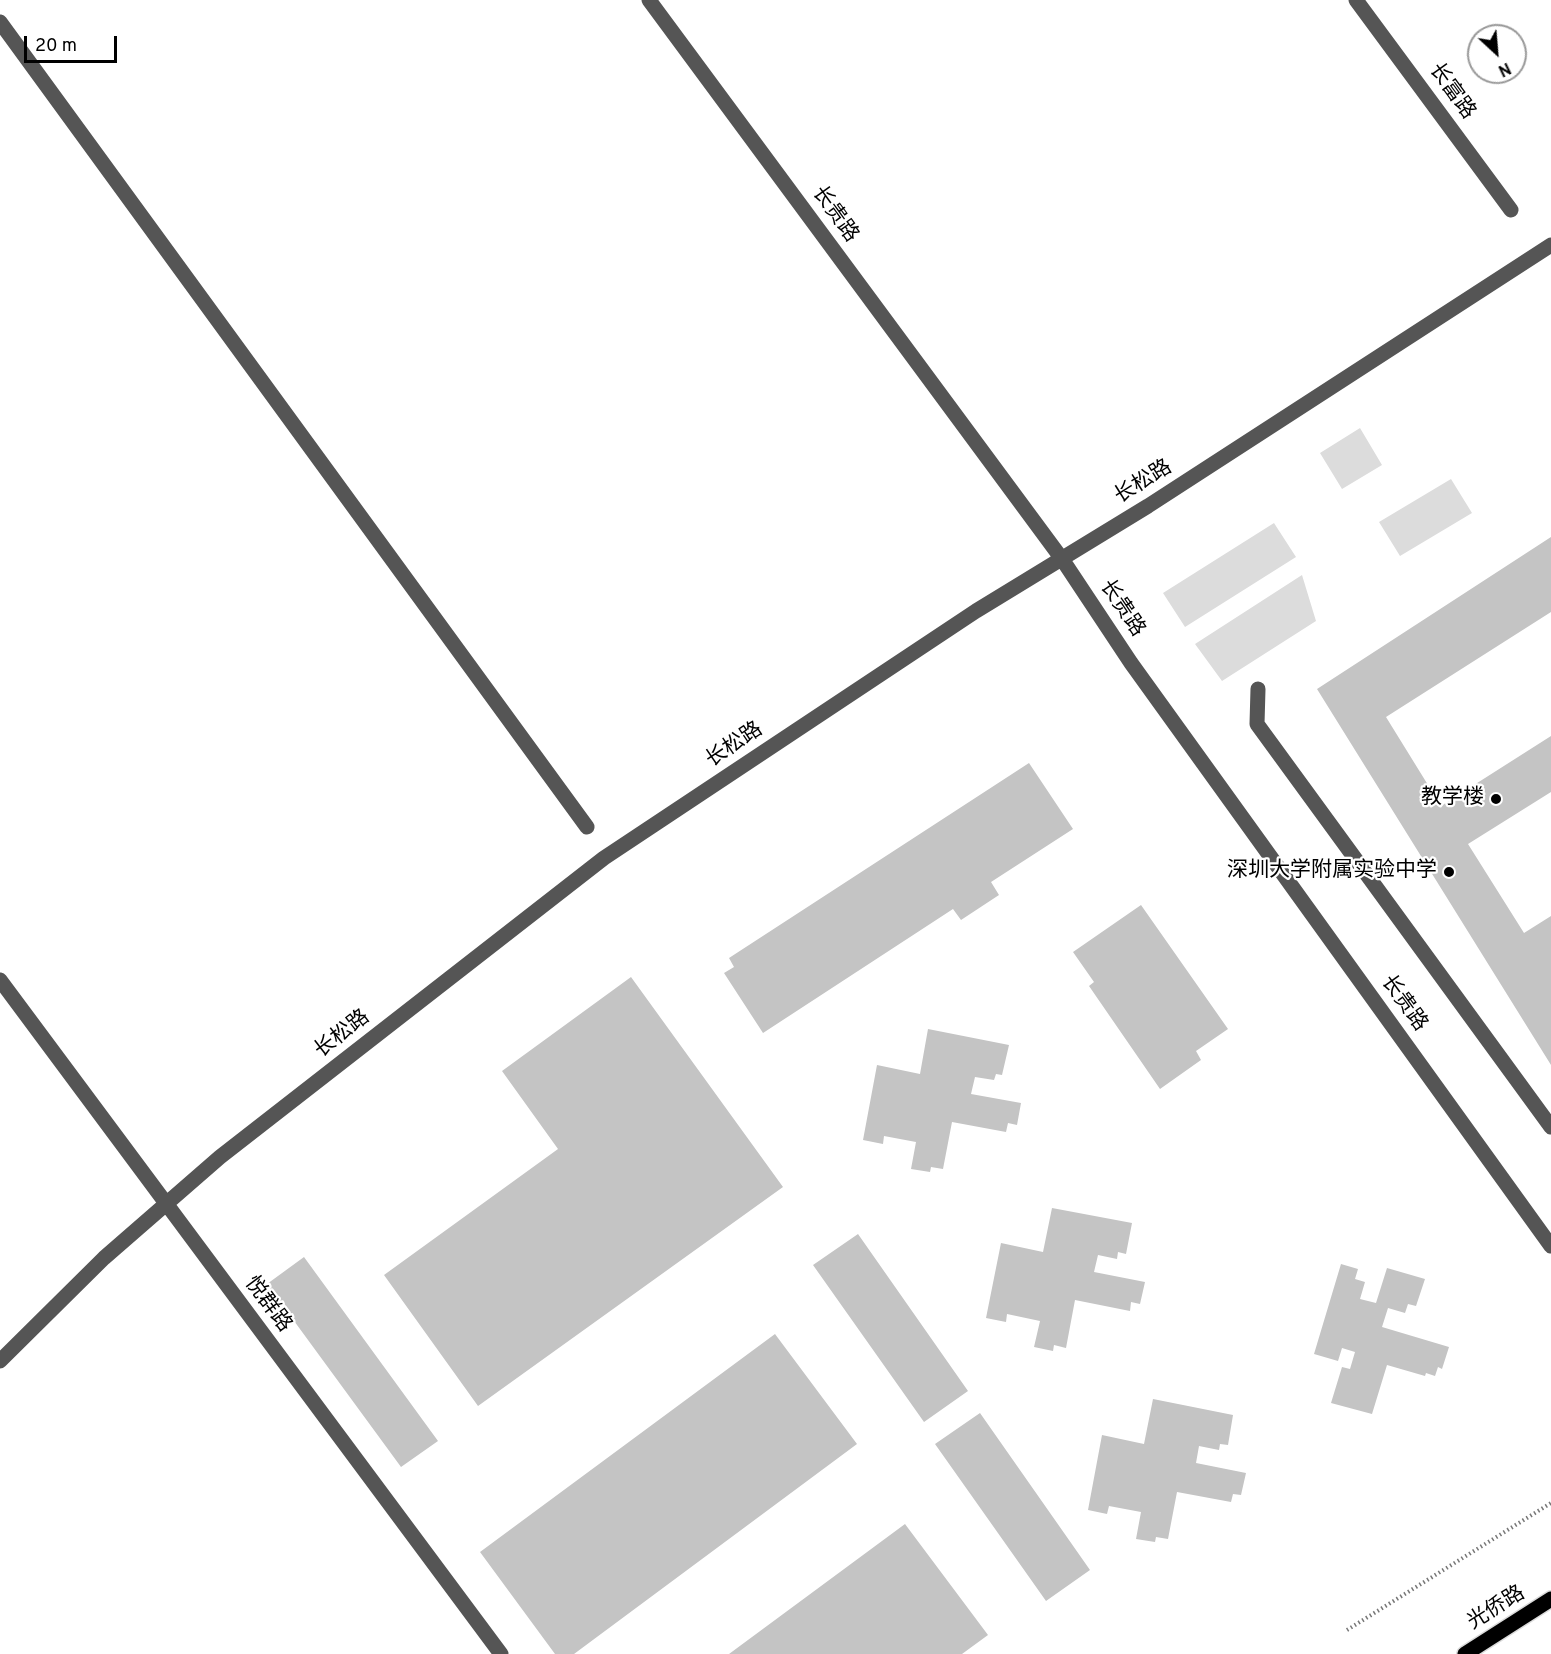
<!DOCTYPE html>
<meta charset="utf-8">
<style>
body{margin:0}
#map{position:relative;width:1551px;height:1654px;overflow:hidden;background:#fff;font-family:Overpass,sans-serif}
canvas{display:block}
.north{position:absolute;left:1467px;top:24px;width:60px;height:60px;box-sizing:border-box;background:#fff;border:2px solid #999;border-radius:50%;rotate:154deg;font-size:16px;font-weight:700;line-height:24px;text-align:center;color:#000}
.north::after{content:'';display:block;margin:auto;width:21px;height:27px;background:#000;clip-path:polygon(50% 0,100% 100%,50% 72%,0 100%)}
.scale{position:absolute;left:24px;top:36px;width:93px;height:27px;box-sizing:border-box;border:3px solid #000;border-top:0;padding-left:8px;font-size:18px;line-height:21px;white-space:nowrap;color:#000;-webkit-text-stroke:4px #fff;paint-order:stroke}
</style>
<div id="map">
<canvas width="1551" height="1654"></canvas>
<div class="north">N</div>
<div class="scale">20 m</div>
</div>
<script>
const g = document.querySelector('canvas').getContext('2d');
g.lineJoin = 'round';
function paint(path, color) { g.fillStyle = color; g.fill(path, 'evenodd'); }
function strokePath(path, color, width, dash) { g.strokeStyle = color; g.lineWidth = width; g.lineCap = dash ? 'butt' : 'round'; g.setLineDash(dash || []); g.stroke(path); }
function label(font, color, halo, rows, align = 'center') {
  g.font = font + ' Overpass,"Noto Sans SC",sans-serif'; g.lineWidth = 4.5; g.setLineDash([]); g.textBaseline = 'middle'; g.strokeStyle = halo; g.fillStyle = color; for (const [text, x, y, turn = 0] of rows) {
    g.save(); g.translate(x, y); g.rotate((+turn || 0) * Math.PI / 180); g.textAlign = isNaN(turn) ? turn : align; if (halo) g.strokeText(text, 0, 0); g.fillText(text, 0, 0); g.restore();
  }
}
paint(new Path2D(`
 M1360,428L1382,465L1342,489L1320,453Z
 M1451,479L1472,513L1400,556L1379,522Z
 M1274,523L1296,557L1185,627L1163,593Z
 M1302,575L1316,621L1222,681L1195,644Z`), '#dcdcdc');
paint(new Path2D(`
 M1551,537V612L1386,717L1441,806L1551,736V792L1468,844L1524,933L1551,916V1065L1317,689Z
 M1029,763L1073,829L991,882L999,895L961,920L953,909L763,1033L724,973L734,967L729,958Z
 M1141,905L1228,1029L1196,1051L1201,1060L1160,1089L1089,986L1094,982L1073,952Z
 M631,977L783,1187L478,1406L384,1275L558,1149L502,1071Z
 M928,1029L1009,1045L1002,1075L996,1074L994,1080L975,1077L971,1094L1021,1103L1017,1125L1008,1123L1006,1132L952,1122L943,1169L931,1167L930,1172L911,1169L916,1142L884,1136L883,1144L863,1140L877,1065L920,1074Z
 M1052,1208L1132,1223L1126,1254L1118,1252L1117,1259L1098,1255L1094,1272L1145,1282L1140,1304L1131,1302L1130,1311L1075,1300L1066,1348L1054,1345L1053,1351L1034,1347L1040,1321L1007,1314L1006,1322L986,1318L1001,1243L1043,1252Z
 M858,1234L968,1391L924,1422L813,1265Z
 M304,1257L438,1441L401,1467L267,1284Z
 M1341,1264L1358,1269L1355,1279L1365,1282L1360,1299L1376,1303L1387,1268L1425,1279L1416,1306L1408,1304L1405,1313L1388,1308L1382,1327L1449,1347L1442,1369L1438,1367L1435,1376L1426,1373L1425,1376L1387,1365L1372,1414L1331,1403L1342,1367L1350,1369L1355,1352L1342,1348L1338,1361L1314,1354Z
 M775,1334L857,1444L574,1654H555L480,1552Z
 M1153,1399L1233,1415L1228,1445L1220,1444L1219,1450L1199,1446L1196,1463L1246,1473L1241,1495L1233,1494L1231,1502L1177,1492L1168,1539L1156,1537L1155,1542L1136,1539L1141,1512L1109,1506L1107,1514L1088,1510L1102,1435L1144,1444Z
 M980,1413L1090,1570L1046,1601L935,1444Z
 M905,1524L988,1635L962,1654H729Z`), '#c4c4c4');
const major = new Path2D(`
 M1465,1654L1551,1599`);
strokePath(major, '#dbdbdb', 18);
strokePath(new Path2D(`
 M1347,1630L1551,1503`), '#777', 4, [1.5, 3]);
strokePath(new Path2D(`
 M649,0L1062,559L1131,663L1551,1246
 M1356,0L1511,210
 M0,22L587,827
 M1258,689L1257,724L1551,1127
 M0,980L501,1654
 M0,1361L104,1258L220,1157L604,858L976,611L1148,506L1551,245`), '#555', 15);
strokePath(major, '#000', 15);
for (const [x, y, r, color] of [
 [1496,799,6,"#000"],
 [1449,872,6,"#000"]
]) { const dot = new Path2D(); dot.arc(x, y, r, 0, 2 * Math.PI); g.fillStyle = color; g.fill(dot); strokePath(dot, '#fff', 2); }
label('21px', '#000', '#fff', [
 ["长富路",1451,92,54],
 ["长贵路",834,215,54],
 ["长松路",1144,483,-32],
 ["长贵路",1121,609,56],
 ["长松路",735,746,-34],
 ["长贵路",1403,1004,54],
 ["长松路",343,1035,-38],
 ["悦群路",267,1305,53],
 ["光侨路",1497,1609,-32]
]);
label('21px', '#000', '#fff', [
 ["教学楼",1484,799],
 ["深圳大学附属实验中学",1437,872]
], 'right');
</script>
